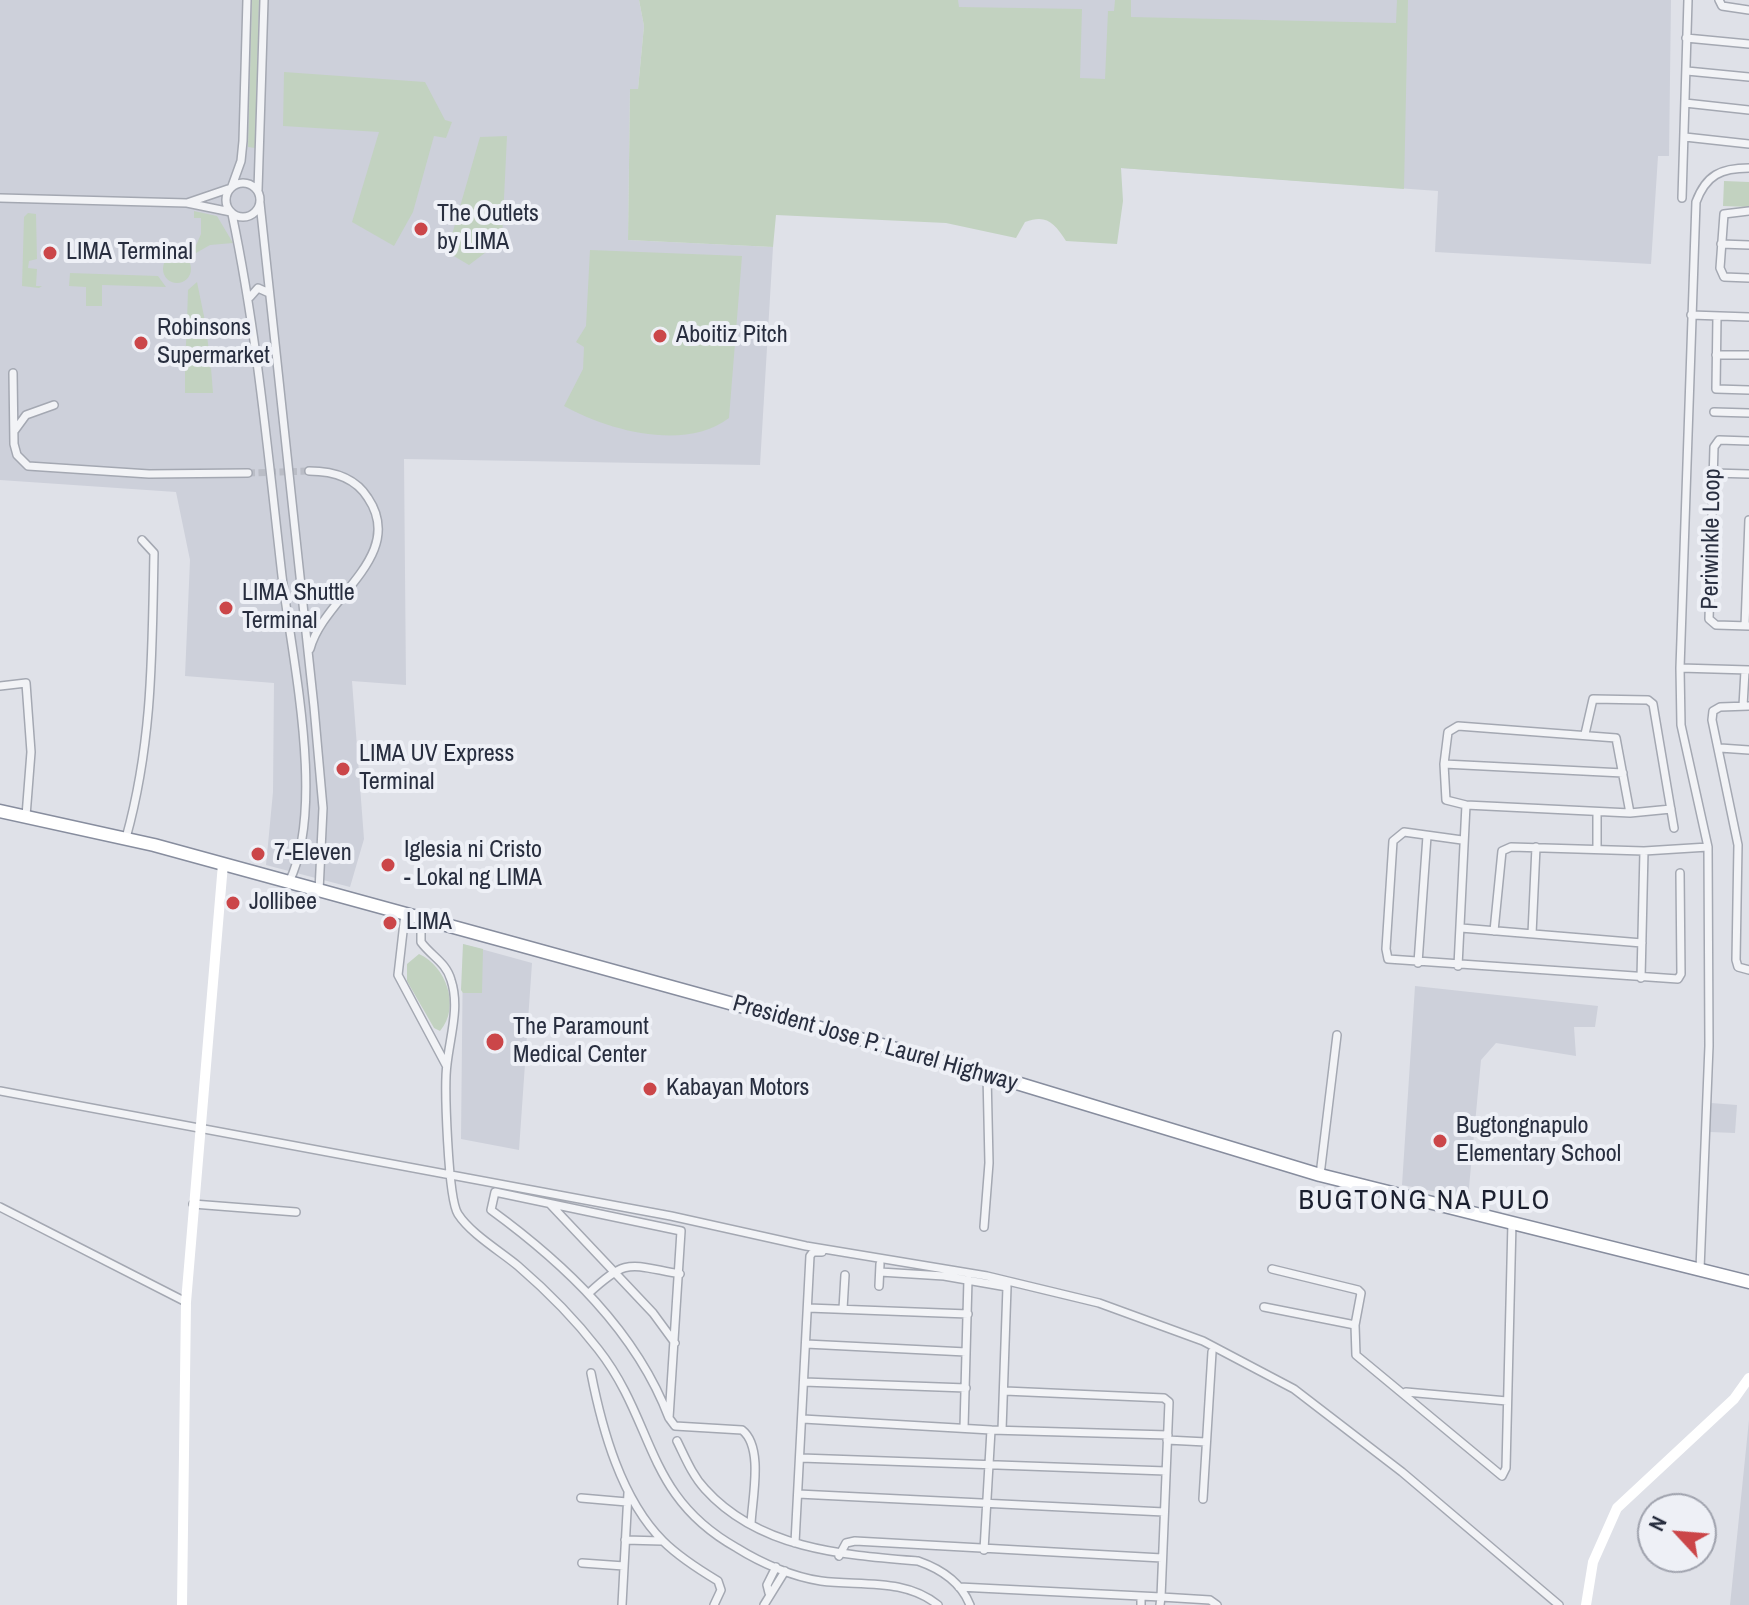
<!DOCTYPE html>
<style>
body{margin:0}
#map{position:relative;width:1749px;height:1605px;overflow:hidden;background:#dfe1e8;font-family:"Archivo Narrow",sans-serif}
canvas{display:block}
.north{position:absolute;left:1637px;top:1493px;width:80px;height:80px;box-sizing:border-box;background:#eef0f6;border:2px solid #9fa2ad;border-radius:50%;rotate:296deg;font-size:22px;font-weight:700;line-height:32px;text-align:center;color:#282e3f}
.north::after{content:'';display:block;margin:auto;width:28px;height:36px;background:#cb4649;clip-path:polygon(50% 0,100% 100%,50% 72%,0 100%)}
</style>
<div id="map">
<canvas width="1749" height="1605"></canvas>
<div class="north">N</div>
</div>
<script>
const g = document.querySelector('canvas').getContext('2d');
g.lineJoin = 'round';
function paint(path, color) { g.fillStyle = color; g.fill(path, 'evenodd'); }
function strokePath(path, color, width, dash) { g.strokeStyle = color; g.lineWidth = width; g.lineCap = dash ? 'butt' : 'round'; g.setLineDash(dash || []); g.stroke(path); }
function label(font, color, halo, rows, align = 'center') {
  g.font = font + ' "Archivo Narrow",sans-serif'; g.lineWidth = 8; g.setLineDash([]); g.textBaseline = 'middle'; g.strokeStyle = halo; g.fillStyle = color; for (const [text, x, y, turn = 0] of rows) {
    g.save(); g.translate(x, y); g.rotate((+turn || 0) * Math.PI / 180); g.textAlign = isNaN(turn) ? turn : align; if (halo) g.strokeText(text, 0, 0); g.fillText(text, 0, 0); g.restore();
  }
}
paint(new Path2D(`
 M0,0H639L644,26L638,89H630L628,240L773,247L760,465L404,459L406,685L352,681L364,839L350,887L266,865L273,792L274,683L185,676L190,560L176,492L0,480Z
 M958,0H1671L1669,156H1658L1651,264L1435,252L1438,191L1121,168L958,90Z
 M463,944L532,963L519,1150L461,1139Z
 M1415,986L1598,1006L1595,1027H1574L1576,1056L1496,1043L1481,1060L1468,1198L1402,1185Z
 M1711,1103L1737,1105L1735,1133L1710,1132Z
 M1749,1420V1605H1730Z`), '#cdd0da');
paint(new Path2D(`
 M252,0H259L255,148L248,147Z
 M639,0H958L959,7L1082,9L1080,78L1105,79L1108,11H1114L1115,0H1131V17L1396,23L1397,0H1408L1404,189L1121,168L1123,201L1117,244L1066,241C1054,223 1047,214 1025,222L1016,238L946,223L776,215L773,247L628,240L630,89H638L644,26Z
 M284,72L425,82L445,120L452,122L446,138L434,136L413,212L394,246L352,222L379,132L283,126Z
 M507,136L502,240L469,265L447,252L480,137Z
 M1724,181L1749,182V207L1723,206Z
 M194,211L217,216L233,243L210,245L196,253L194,250L201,234V218H194Z
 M28,213L36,214L37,259L29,261L28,268L37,269L36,286H42L39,288L22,286L24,217Z
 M590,250L742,256L729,418C685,452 607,430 564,406L583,369L584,347L576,342L586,326Z
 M163 269a14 14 0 1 1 28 0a14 14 0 1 1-28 0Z
 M70,273L158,276L166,287L102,285V306H86V287L69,286Z
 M197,282L206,326L187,321L188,290Z
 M187,325L206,329L211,365L200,357L185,362Z
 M200,360L211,368L213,393H185V366Z
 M463,944L483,949L482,993H463L461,990Z
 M419,954C446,966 461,1007 440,1031L434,1028L407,981V964Z`), '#c2d2c0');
strokePath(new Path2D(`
 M248,473L309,471`), '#babdc6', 7, [7, 3.5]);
const street = new Path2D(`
 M1719,0L1722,6L1749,10
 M1686,38L1749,44
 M1687,71L1749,77
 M1685,103L1749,110
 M1685,137L1749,144
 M226 200a17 17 0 1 1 34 0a17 17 0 1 1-34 0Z
 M232,186L241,161L243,141L247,0
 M258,190L264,0
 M0,198L187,203L231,212
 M1682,198L1688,0
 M187,203L228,189
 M260,203L314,707L323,808L319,891
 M1749,211L1724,214L1720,268L1724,277L1749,278
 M232,214C257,333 268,454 282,576C292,659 326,807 289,882
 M1721,244L1749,245
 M250,297L258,288L269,293
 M1691,315L1749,317
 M1717,316L1716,389L1749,390
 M1716,355H1749
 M13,373L14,444L17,455L28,466L149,474L248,473
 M1714,412L1749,413
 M15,430L26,415L54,405
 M1749,441L1719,440L1714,447L1709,619L1716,625L1749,626
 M309,471C332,471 355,477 368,498C407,556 323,598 310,649
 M1713,473L1749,474
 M1745,626L1749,520
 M1680,668L1749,670
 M0,686L26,683L31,752L26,816
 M1743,706L1745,671
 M1749,706L1720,707L1713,711L1712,720L1738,845L1736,960L1738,967L1749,970
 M1458,726L1616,738L1630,813L1466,805L1446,800L1444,764L1448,732Z
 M1585,734L1593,699L1648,700L1653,704L1674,828
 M1720,748L1749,750
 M1444,764L1623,773
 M1630,813L1671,809
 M126,838C153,741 152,652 154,553L142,540
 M1462,840L1404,832L1393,841L1386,949L1388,959L1678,979L1681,974L1680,873
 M1597,847V813
 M405,914L398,975L446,1065
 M421,918V942C431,956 446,962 451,980C460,1007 450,1036 447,1064C444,1085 448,1199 458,1214C471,1234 500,1251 518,1266C547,1291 574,1318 598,1349C656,1423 644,1496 737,1548C761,1563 793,1577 821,1581C861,1586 905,1578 938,1605
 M1461,928L1642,943
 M1494,931L1502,851L1511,847L1644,851L1708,847
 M1532,934L1536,847
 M1418,963L1427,836
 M1458,966L1466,805
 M1641,978L1644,851
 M0,1091L671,1216L806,1246L987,1276L1099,1303L1203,1341L1294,1389L1402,1472L1559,1605
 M1320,1175L1337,1035
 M193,1204L296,1212
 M550,1204L653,1313L675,1343
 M0,1207L186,1302
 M984,1227L989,1163L987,1074
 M1272,1269L1358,1290L1361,1293L1355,1325L1356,1355L1502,1476L1506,1468L1512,1222
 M1700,1269L1709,1046L1708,847L1681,725L1680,668L1696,202C1706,175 1721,168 1749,168
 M880,1272L944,1276L1007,1287L1002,1430
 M879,1286L880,1264
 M589,1293C628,1257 629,1265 680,1274
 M1264,1307L1355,1325
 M808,1308L968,1314
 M843,1309L845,1275
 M806,1344L966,1352
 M591,1373C602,1429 621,1499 663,1541C679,1557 698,1569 718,1581L721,1590L714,1605
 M804,1382L966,1388
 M1005,1391L1164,1398L1169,1402L1161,1597L1210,1600L1217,1605
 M1406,1392L1507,1401
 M669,1418C636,1331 565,1264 491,1210L495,1192L681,1231L669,1418L675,1426L742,1430C764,1447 752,1499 751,1524
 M803,1419L991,1430L1168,1435
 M964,1428L968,1279
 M1167,1440L1206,1442
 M677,1441C685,1457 692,1475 705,1489C759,1549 843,1555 918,1561C941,1569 961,1582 970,1605
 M801,1458L1166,1471
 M798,1494L1164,1512
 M581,1498L627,1502
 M1203,1499L1212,1352
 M625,1540L662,1541
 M795,1543L810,1256L813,1252H822
 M984,1550L991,1430
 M839,1556L846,1543L855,1541L1162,1558
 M582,1563L624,1566
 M959,1587L1141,1596
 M769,1593L767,1585L776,1567
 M622,1605L628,1493
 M764,1605L785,1571
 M1141,1605V1596L1161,1597L1160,1605`);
const highway = new Path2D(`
 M0,811L154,845L512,943L987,1074L1320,1175L1749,1282`);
strokePath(street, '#a4a8b2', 10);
strokePath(highway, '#878d9e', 15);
strokePath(street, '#f2f3f6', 7);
strokePath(new Path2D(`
 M182,1605L186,1302L223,864
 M1586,1605L1593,1562L1617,1508L1734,1399L1749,1378`), '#fff', 10);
strokePath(highway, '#fff', 12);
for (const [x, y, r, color] of [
 [421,229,8,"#cb4649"],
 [50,253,8,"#cb4649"],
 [660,336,8,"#cb4649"],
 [141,343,8,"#cb4649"],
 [226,608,8,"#cb4649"],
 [343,769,8,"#cb4649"],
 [258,854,8,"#cb4649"],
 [388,865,8,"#cb4649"],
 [233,903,8,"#cb4649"],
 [390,923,8,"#cb4649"],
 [495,1042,10,"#cb4649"],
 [650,1089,8,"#cb4649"],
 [1440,1141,8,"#cb4649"]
]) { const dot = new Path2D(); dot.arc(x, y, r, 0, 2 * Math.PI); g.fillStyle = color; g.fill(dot); strokePath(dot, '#eef0f6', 3); }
label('24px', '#282e3f', '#eef0f6', [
 ["The Outlets",437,215],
 ["by LIMA",437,243],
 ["LIMA Terminal",66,253],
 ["Robinsons",157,329],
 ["Supermarket",157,357],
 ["Aboitiz Pitch",676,336],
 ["LIMA Shuttle",242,594],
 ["Terminal",242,622],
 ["LIMA UV Express",359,755],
 ["Terminal",359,783],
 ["Iglesia ni Cristo",404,851],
 ["- Lokal ng LIMA",404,879],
 ["7-Eleven",274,854],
 ["Jollibee",249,903],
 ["LIMA",406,923],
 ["The Paramount",513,1028],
 ["Medical Center",513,1056],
 ["Kabayan Motors",666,1089],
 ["Bugtongnapulo",1456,1127],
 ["Elementary School",1456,1155]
], 'left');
label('24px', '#282e3f', '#eef0f6', [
 ["Periwinkle Loop",1712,539,-89],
 ["President Jose P. Laurel Highway",875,1044,16]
]);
g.letterSpacing = '2px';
label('28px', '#1b1f2f', '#eef0f6', [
 ["BUGTONG NA PULO",1425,1201]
]);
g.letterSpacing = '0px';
</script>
